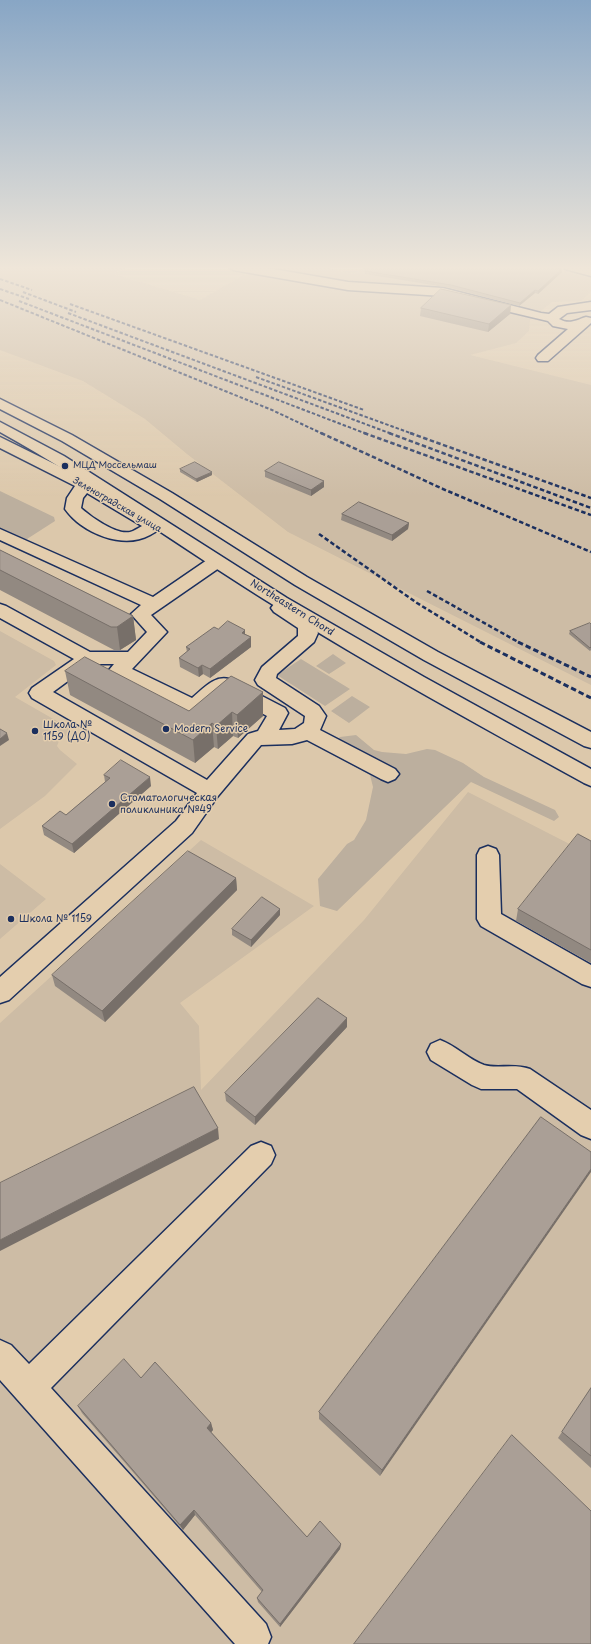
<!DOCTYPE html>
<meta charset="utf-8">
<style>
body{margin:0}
canvas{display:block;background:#dcc8ab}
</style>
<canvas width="591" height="1644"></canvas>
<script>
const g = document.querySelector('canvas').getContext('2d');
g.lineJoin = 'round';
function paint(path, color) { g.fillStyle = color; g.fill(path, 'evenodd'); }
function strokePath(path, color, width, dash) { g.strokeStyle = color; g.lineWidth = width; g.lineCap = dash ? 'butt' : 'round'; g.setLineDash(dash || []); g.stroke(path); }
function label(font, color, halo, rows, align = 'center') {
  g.font = font + ' "Playpen Sans",sans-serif'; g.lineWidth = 3; g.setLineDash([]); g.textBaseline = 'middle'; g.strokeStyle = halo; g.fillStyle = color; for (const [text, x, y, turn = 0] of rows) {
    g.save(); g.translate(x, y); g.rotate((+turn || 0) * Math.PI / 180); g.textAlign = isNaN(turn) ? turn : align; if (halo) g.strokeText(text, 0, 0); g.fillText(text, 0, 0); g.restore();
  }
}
paint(new Path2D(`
 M0,266H130L113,274L200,300L260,266H317L355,274L365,266H540L591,278V292L581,301L552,302L530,320L529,331L516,343L470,355L591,385V685L288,532L187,454L145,419L83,381L0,350Z
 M0,631L54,661L56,665L15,697L69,728V733L59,741L57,746L60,750L77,764L45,796L0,829Z
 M468,792L591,855V1644H0V1023L201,840L314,906L180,1003L199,1026L201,1090L364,920Z
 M0,864L46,899L0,939Z`), '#cdbca5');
paint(new Path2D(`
 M0,491L54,517L55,521L27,539H18L0,531Z
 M333,654L346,663L329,674L316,666Z
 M301,659L350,689L325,706L277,675Z
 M352,696L370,707L349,723L331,711Z
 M356,735L374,750L382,752L406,754L427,749L435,750L463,763L484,777L555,810L559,817L554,821L471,782L337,911L320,906L318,879L347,844L354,840L366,820L373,787L370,775L326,751L340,737Z`), '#bcaf9e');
const minor = new Path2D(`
 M227,266H256L348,282L443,288L541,313L549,314L558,307L591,302V310L567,313L559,319C570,325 576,320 586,317L591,318V323L548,361H538L536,358L538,355L568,329L553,326L548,321L443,296L348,290L233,270Z
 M563,266H584L591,268V276L565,269Z
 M0,437L93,483L160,522L162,526C159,530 155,532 150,535C123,550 82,533 65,509L67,498L75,486L0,448ZM87,493L142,526C138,528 134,531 130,532C116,535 91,517 81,508L83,498Z
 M0,529L153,597L207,560L213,559L219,560L222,564L219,568L151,615L167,632L132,669L192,698C203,689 214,675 229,679L285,708L288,713L279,730L295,729L304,723L305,716L258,685L255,680L262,667L298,636V628L274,612L271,608L274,604C290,600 314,617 318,633L314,642L277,674L276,678L319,706L326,716L320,730L395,769L399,774L395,779L388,782L381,779L307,740L292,744L261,745L218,796L192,833L9,1000L0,1003V977L176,821L197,793L32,698L29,693L32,688L74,659L0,618V604L6,606L90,652H128L147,632L131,614L141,605L0,540ZM91,664H114L109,670L112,674L187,712C202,716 213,702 224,693L267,716L258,731L248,734L207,780L53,692Z
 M488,846L496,849L499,855L501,914L591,965V987L582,984L481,926L477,919V855L480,849Z
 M440,1040C456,1046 468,1059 484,1065C497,1069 514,1063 530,1069L591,1110V1139L581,1135L517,1089H481L472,1085L431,1060L427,1052L431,1044Z
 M261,1142L271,1146L275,1155L271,1164L51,1388L266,1624L271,1637L268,1644H235L0,1380V1340L11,1345L29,1364L251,1146Z`);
const major = new Path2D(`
 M0,399L72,435L172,493L307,577L438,652L591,732V748L584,746L424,660L295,585L160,499L62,441L0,409Z
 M0,422L64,456L287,598L424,677L591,769V786L584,783C480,726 376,669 275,606C183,549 95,485 0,432Z`);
strokePath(minor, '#1b2f5e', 3);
strokePath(major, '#1b2f5e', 3);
paint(minor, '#e4ceae');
paint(major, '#e4ceae');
strokePath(new Path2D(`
 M0,279L32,290
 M0,289L29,299
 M23,292L76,312
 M0,300L272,410L323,434
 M19,301L367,434
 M70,304L364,410
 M68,313L392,434
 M256,377L413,434`), '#1b2f5e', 2, [3.5, 2]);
strokePath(new Path2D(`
 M321,433L443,489L591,552
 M364,433L591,515
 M389,433L591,508
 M410,433L591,498
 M319,534L417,603L482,643
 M427,591L520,643`), '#1b2f5e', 2.5, [4.5, 2.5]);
strokePath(new Path2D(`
 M480,642L591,698
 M518,642L591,677`), '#1b2f5e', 3, [5.5, 3]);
paint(new Path2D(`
 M562,269V272L538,294L535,293L519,306L451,288L365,274V271Z
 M511,305L510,314L488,332L420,316L421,308Z
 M180,469L212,475L197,482L180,472Z
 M265,471L324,487L311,496L265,477Z
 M342,514L409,523L408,529L392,541L341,520Z
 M0,550L133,616L136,640L120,650H114L0,590Z
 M591,624V650L590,651L569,634L570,631Z
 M218,629L245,630V634L251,637V647L210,678L203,674L199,677L180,667L179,658L187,652L186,647Z
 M65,671L189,711L263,692V716L238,738L233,736L218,749L214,747L195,763L70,695Z
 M104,775L151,786L74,853L44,835L42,826L66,815L105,782Z
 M591,841V963L516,921L518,909Z
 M236,878L237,890L105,1022L55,986L52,975Z
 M280,915L251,947L232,935V929Z
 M347,1027L255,1125L226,1101L225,1093Z
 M541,1117L380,1476L319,1419V1412Z
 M141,1378L211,1423L213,1430L211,1432L307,1537L341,1544L340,1549L280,1627L258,1602L257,1598L262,1592L195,1515L183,1530L82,1413L78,1406Z
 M591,1388V1468L558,1438Z`), '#928981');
paint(new Path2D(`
 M562,269V272L538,294V291Z
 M535,290V293L519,306L520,303Z
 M511,305L510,314L488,332L489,324Z
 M212,472V475L197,482L196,479Z
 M324,481V487L311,496V490Z
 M409,523L408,529L392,541V535Z
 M133,616L136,640L120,650L117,627Z
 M245,630V639L242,633Z
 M251,637V647L210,678V669Z
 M202,665L203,674L199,677L198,668Z
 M263,692V716L238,738L237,715Z
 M232,712L233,736L218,749L216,726Z
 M212,723L214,747L195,763L193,740Z
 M7,733L9,740L0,746V739Z
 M150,777L151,786L74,853L72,844Z
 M236,878L237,890L105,1022L102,1011Z
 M280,909V915L251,947V940Z
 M347,1018V1027L255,1125V1117Z
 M218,1128L219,1139L0,1251V1240Z
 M591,1169V1172L380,1476L382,1470Z
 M211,1423L213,1430L209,1435L207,1428Z
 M194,1510L195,1515L183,1530L180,1525Z
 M341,1544L340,1549L280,1627V1624Z`), '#776f69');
const building = new Path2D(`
 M370,266H550L562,269L538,291L535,290L520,303L451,285L365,271Z
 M441,289L511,305L489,324L421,308Z
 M195,462L212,472L196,479L180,469Z
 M279,462L324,481L311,490L265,471Z
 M359,502L409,523L392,535L342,514Z
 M0,550L133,616L117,627H111L0,570Z
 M228,621L245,630L242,633L251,637L210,669L202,665L198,668L179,658L190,649L186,647L214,627L218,629Z
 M590,623L591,624V647L590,648L570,631Z
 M85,657L189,711L231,676L263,692L237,715L232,712L216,726L212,723L193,740L65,671Z
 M0,729L7,733L0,739Z
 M121,760L150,777L72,844L42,826L60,811L66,815L110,778L104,775Z
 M578,834L591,841V950L518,909Z
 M188,851L236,878L102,1011L52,975Z
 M262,897L280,909L251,940L232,929Z
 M318,998L347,1018L255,1117L225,1093Z
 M194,1087L218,1128L0,1240V1183Z
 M541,1117L591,1152V1169L382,1470L319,1412Z
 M124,1359L141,1378L155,1362L211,1423L207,1428L307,1537L320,1521L341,1544L280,1624L257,1598L263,1590L194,1510L180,1525L78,1406Z
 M591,1388V1456L562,1432Z
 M512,1435L591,1511V1644H354Z`);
paint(building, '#aa9f96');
strokePath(building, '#776f69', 1);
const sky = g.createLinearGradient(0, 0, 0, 496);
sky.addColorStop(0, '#88a6c5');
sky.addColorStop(0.54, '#efe6d9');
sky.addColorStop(1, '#efe6d900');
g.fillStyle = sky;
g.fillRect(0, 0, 591, 496);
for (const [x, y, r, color] of [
 [65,466,4,"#1b2f5e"],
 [166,729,4,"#1b2f5e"],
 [35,731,4,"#1b2f5e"],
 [112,804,4,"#1b2f5e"],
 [11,919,4,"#1b2f5e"]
]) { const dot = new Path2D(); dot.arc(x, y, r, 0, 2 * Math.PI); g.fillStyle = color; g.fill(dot); strokePath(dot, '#e4ceae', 1.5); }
label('9px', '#1b2f5e', '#e4ceae', [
 ["МЦД Моссельмаш",73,466]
], 'left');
label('9px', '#1b2f5e', '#e4ceae', [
 ["Зеленоградская улица",117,505,30]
]);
label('10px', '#1b2f5e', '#e4ceae', [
 ["Northeastern Chord",292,608,32]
]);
label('10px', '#1b2f5e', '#e4ceae', [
 ["Школа №",43,725],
 ["1159 (ДО)",43,737],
 ["Modern Service",174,729],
 ["Стоматологическая",120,798],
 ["поликлиника №49",120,810],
 ["Школа № 1159",19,919]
], 'left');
</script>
